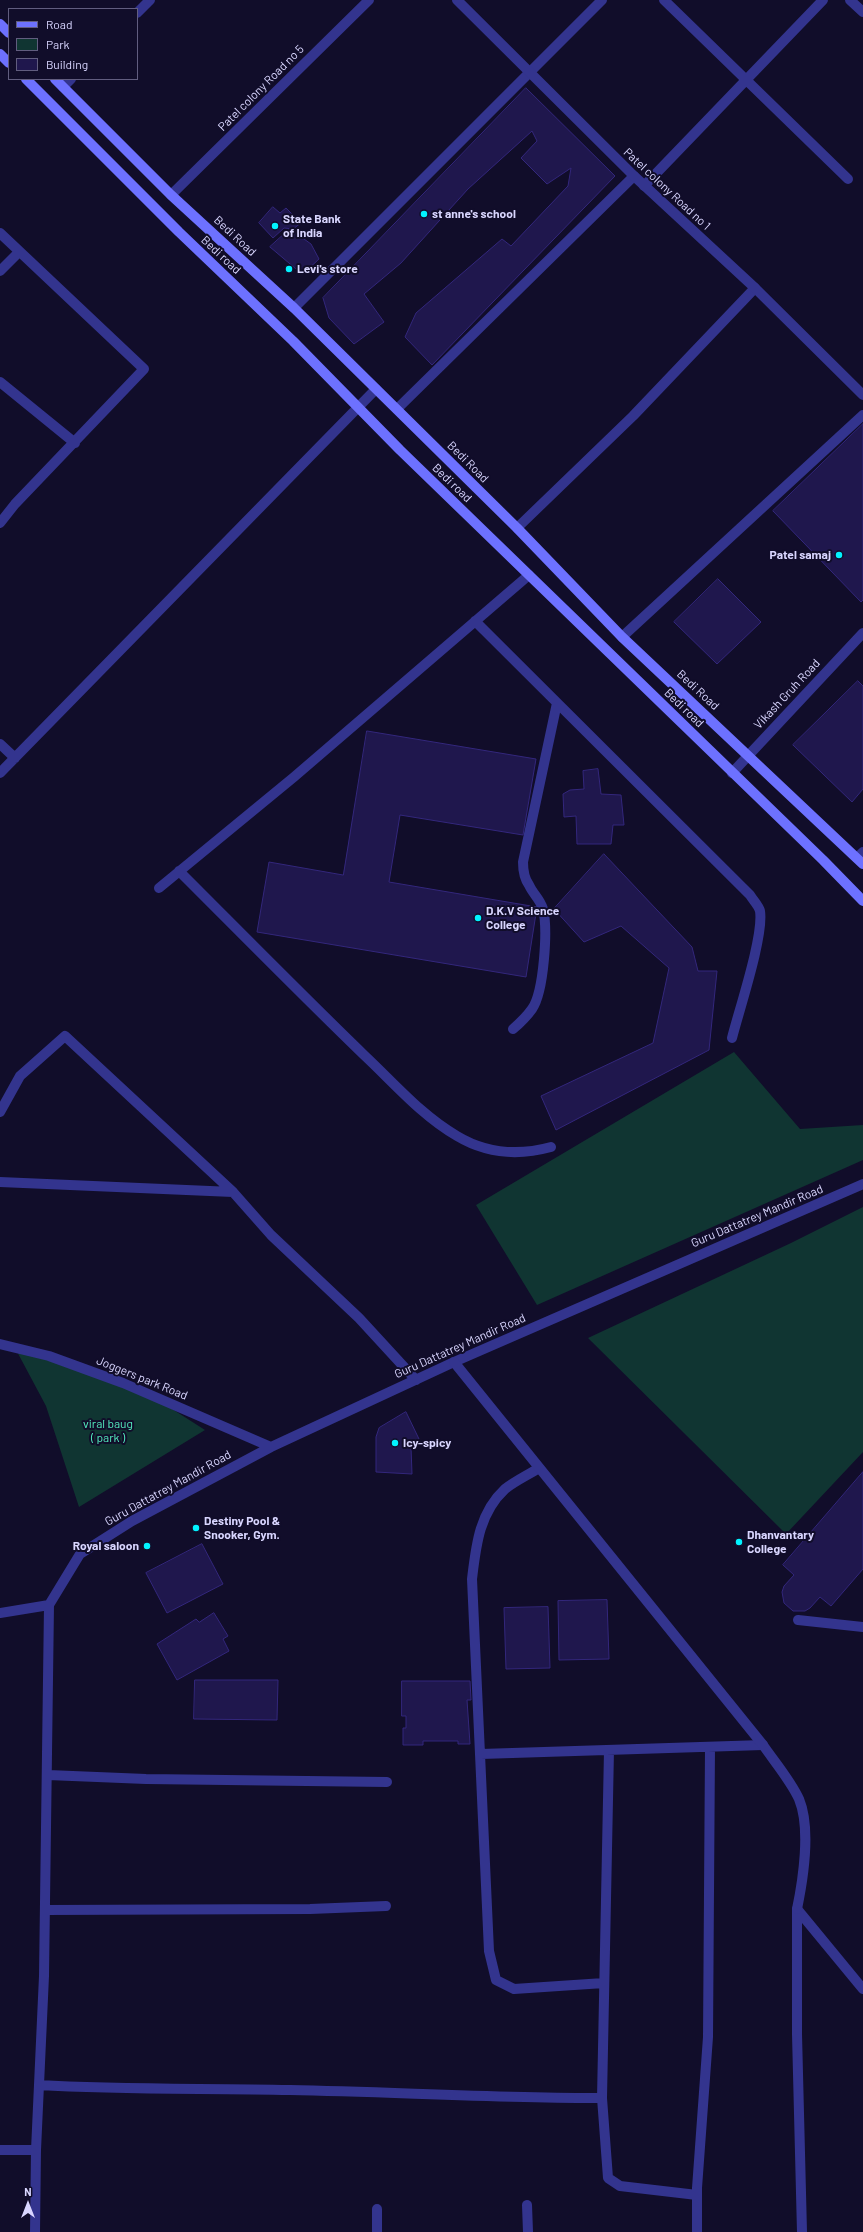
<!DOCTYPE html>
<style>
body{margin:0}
#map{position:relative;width:863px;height:2232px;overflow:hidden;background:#110d2a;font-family:Barlow,sans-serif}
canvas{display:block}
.legend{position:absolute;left:8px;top:8px;width:130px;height:72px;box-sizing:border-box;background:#110d2a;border:1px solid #615d7f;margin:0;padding:5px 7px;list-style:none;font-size:12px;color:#d9d6ff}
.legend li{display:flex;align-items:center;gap:8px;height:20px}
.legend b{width:20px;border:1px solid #615d7f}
.north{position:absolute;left:8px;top:2184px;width:40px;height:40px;-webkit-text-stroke:3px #110d2a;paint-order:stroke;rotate:0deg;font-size:11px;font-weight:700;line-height:16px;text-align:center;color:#d9d6ff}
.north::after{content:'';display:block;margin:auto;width:14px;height:18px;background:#d9d6ff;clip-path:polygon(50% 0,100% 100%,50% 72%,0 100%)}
</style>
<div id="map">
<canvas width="863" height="2232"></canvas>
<ul class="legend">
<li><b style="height:5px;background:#6d71ff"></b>Road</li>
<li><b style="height:11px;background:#103532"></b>Park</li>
<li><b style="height:11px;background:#1f174d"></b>Building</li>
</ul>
<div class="north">N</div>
</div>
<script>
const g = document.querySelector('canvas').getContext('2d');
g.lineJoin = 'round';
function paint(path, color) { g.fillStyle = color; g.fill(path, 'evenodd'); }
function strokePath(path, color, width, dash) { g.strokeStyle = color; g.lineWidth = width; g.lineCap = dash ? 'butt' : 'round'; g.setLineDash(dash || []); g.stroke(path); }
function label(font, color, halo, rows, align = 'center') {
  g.font = font + ' Barlow,sans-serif'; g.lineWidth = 4; g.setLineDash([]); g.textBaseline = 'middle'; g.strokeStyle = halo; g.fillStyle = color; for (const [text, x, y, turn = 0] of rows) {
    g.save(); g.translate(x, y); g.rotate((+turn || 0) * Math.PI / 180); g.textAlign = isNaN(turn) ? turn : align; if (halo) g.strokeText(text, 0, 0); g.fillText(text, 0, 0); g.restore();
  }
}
paint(new Path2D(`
 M734,1052L800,1129L863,1125V1160L537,1305L476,1205Z
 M863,1207V1452L786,1534L588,1338L791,1243Z
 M14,1346L147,1393L205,1430L79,1507L46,1406Z`), '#103532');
const building = new Path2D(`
 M526,88L615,176L432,365L405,337L416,313L502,239L511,246L568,186L571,168L547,184L521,158L537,141L532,131L468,189L401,263L364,294L384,322L354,344L329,318L323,298Z
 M273,207L280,213L286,208L301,223L293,229L284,228L273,238L259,223Z
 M290,229L311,244L319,259L305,272L296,269L270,247Z
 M863,424V600L861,602L773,511Z
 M718,579L761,622L717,664L674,622Z
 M858,681L863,686V789L852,802L793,745Z
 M367,731L536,759L523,835L400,815L389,882L537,907L526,977L257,932L269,862L343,875Z
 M598,769L601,794L621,795L624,825H613L611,844H577L576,816L564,817L563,794L570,790L584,789L583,771Z
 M604,854L692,947L698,971H717L709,1050L556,1130L541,1096L653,1043L669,968L621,926L584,942L554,909Z
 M406,1412L419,1439L411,1447L412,1474L376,1472V1437L379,1428Z
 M863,1472V1569L831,1606L820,1597L810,1608L805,1611H793L784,1603L782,1592L784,1586L794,1575L783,1565Z
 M202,1544L223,1584L167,1613L146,1573Z
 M607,1600L609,1659L559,1660L558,1601Z
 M548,1607L550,1668L506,1669L504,1608Z
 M214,1613L228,1636L223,1639L229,1651L177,1680L157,1644L196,1619L199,1622Z
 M195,1680H278L277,1720L194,1719Z
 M402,1681H470L471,1700H467L470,1744H458V1741H423V1745H403V1728H406V1716H402Z`);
paint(building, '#1f174d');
strokePath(building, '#33277c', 1);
strokePath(new Path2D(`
 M475,621L750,895C753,900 759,906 760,911C764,936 739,1010 732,1038
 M179,871C241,933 302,995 364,1055C394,1083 422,1116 457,1136C487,1154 518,1156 551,1147
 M159,888L294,777L529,575
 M513,1029C520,1023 527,1016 532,1009C544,992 548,929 543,909C540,899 533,894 529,885C524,878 523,870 523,862L557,703
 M798,1620L863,1627
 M0,2150H36`), '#33348e', 10);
strokePath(new Path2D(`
 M664,0L848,179
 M850,0L863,12
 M137,13L150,0
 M63,87L71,79
 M644,186L823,0
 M171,195L369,0
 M0,233L144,369L15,504L0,523
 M0,271L19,252
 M294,308L602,0
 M0,382L75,443
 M397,409L634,176
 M517,528L633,416L755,288
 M622,637L863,415
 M0,744L15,758
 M0,773L376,389
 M857,858L863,852
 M0,1112L20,1076L65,1036L233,1192L271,1235L359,1318L416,1380
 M0,1182L233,1192
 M0,1344L49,1356L123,1383L271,1447
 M539,1468C528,1475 515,1481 505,1489C479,1513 476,1546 472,1579L489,1951L496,1980L514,1989L604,1983
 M0,1613L49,1605
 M609,1750L602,2098L608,2178L620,2186L697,2195
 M481,1754L763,1745
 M48,1775L146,1779L387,1782
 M797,1909V2034L802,2232
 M797,1909L863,1989
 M45,1910L310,1909L386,1906
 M39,2085C123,2090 207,2088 290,2090C394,2092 498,2098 602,2098
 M527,2205L528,2232
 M35,2232L36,2150L44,1976L49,1605L80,1554L132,1521L271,1447L454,1362L863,1184
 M377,2232V2209
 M697,2232V2188L708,2037L710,1747`), '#33348e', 10);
strokePath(new Path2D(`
 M457,0L634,176L755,288L863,395
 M732,773L863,633
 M454,1362L763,1745C774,1761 791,1781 799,1799C811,1828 803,1880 797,1909`), '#33348e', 10);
strokePath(new Path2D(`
 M0,24L9,33
 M0,54L9,63
 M26,79L179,232L293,341L400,450L823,860L863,901
 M55,79L171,195L294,308L517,528L622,637L863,864`), '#6d71ff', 10);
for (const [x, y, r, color] of [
 [424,214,4,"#02f3ff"],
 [275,226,4,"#02f3ff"],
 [289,269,4,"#02f3ff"],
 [839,555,4,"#02f3ff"],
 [478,918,4,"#02f3ff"],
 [395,1443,4,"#02f3ff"],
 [196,1528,4,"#02f3ff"],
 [739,1542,4,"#02f3ff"],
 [147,1546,4,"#02f3ff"]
]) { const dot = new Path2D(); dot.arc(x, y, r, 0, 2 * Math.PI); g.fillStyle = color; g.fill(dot); strokePath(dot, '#110d2a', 1.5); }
label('12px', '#d9d6ff', '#110d2a', [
 ["Patel colony Road no 5",261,88,-45],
 ["Patel colony Road no 1",667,189,43],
 ["Bedi Road",235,236,43],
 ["Bedi road",221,255,43],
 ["Bedi Road",468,462,45],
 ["Bedi road",452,483,44],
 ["Bedi Road",698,690,43],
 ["Vikash Gruh Road",787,694,-47],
 ["Bedi road",684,708,44],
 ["Guru Dattatrey Mandir Road",757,1216,-23],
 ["Guru Dattatrey Mandir Road",460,1346,-24],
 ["Joggers park Road",142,1378,22],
 ["Guru Dattatrey Mandir Road",168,1488,-29]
]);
label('bold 12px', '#d9d6ff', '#110d2a', [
 ["st anne's school",432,214],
 ["State Bank",283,219],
 ["of India",283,233],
 ["Levi's store",297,269],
 ["Patel samaj",831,555,"right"],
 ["D.K.V Science",486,911],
 ["College",486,925],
 ["Icy-spicy",403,1443],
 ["Destiny Pool &",204,1521],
 ["Snooker, Gym.",204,1535],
 ["Dhanvantary",747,1535],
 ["College",747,1549],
 ["Royal saloon",139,1546,"right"]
], 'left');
label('12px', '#54edbf', '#110d2a', [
 ["viral baug",108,1424],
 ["( park )",108,1438]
]);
</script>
